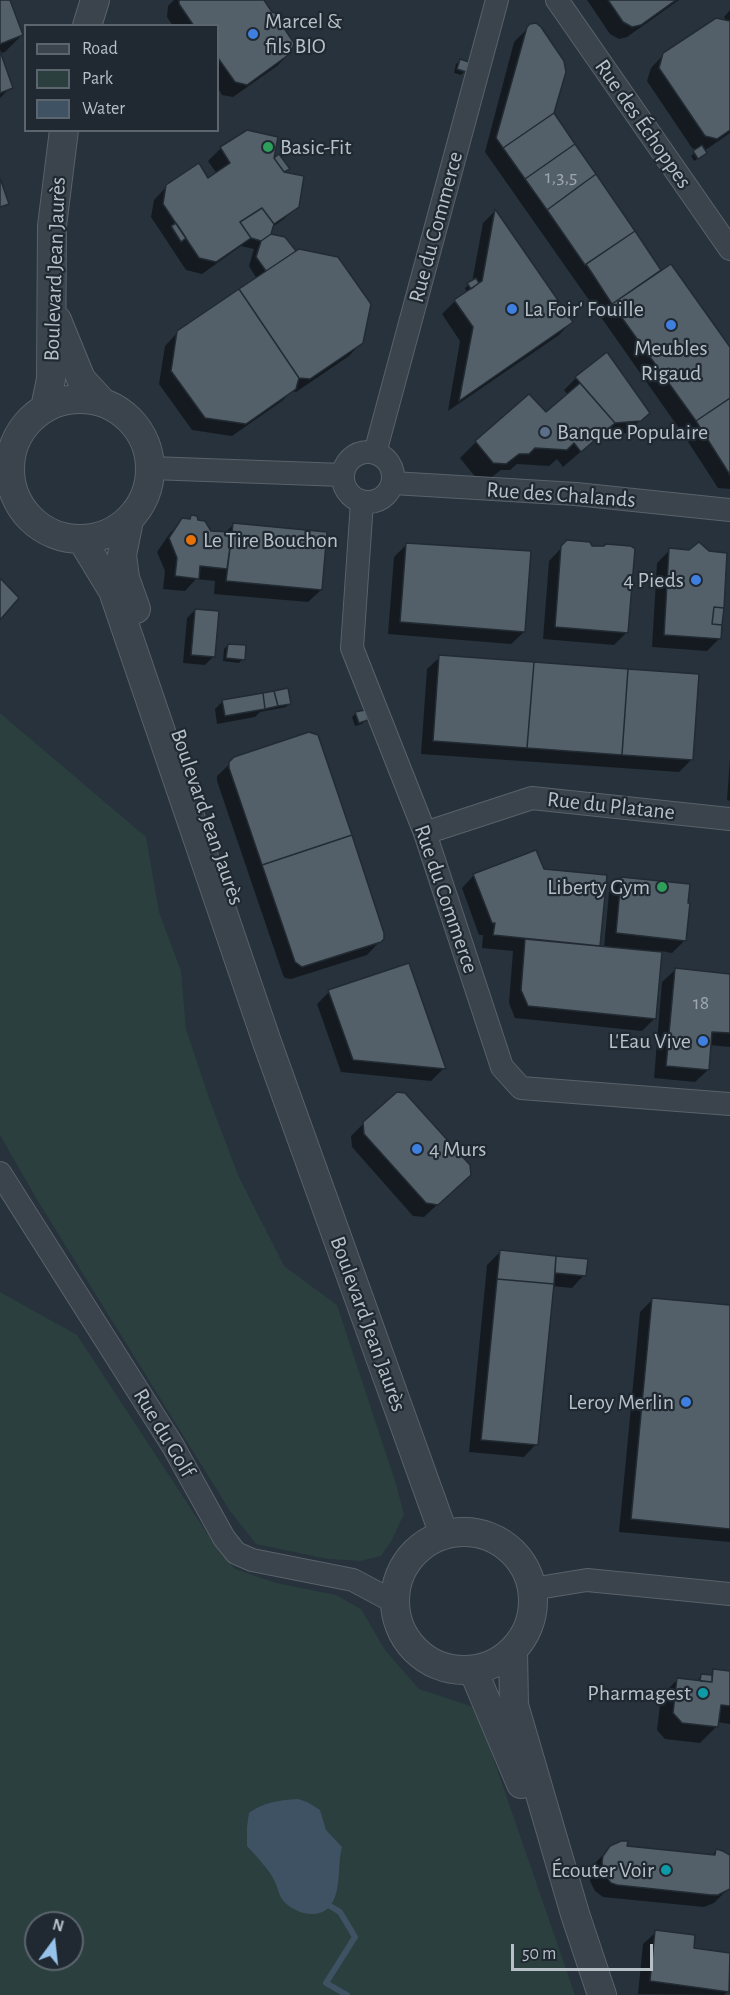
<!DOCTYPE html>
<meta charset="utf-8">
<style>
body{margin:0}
#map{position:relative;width:730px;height:1995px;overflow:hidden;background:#27323c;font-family:"Alegreya Sans",sans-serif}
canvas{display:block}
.legend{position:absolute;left:24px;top:24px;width:195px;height:108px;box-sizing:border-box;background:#202931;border:2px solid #5c656d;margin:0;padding:8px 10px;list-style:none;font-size:18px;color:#b7bfc7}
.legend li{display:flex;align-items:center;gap:12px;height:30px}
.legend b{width:30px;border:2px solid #5c656d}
.north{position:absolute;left:24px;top:1911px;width:60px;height:60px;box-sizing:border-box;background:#202931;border:2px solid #5c656d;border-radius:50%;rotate:15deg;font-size:16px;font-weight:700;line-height:24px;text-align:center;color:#b7bfc7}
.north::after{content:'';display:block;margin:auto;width:21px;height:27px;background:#96c2ec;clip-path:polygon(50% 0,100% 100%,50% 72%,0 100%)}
.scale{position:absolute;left:511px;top:1944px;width:142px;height:27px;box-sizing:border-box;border:3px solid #b7bfc7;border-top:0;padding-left:8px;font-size:18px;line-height:21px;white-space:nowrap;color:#b7bfc7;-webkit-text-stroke:4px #202931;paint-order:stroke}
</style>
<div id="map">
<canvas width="730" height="1995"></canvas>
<ul class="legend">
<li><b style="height:8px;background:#3b444c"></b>Road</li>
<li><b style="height:16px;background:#2a3f3e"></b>Park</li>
<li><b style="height:16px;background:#3f5263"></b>Water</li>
</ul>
<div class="north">N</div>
<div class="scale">50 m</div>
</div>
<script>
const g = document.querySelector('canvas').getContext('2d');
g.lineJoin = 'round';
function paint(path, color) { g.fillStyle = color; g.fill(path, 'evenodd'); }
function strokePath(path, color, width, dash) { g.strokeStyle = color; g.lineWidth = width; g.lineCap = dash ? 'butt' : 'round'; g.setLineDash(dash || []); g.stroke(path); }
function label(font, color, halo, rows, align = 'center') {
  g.font = font + ' "Alegreya Sans",sans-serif'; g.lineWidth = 4.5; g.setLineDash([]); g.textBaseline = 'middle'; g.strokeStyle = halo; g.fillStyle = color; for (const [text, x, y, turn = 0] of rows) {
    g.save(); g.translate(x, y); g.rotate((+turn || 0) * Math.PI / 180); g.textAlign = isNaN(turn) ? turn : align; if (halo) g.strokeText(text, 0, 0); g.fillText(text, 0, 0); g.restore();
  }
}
paint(new Path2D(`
 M0,713L146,837L159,912L181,971L186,1029L210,1101L238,1175L284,1266L337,1305L396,1484L404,1514L392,1540L381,1556L360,1561L328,1559L256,1544L230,1511L36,1198L0,1135Z
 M0,1292L77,1335L220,1553L235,1569L276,1583L336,1595L361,1609L385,1650L419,1689L476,1708L575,1995H0ZM36,1923H72V1959H36Z`), '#2a3f3e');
paint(new Path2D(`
 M298,1799L307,1802L320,1810L326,1830L342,1847C337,1865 342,1891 330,1906C318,1921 292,1913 282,1899C278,1893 277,1884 273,1878C266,1866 256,1856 247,1846V1827L249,1813C264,1802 280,1800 298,1799Z`), '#3f5263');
paint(new Path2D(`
 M0,0H9L22,35L5,52L0,53Z
 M174,0H262L290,53L277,66L233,97L222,95L218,88V26H173L167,17L168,6Z
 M587,0H679L627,37L619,39L610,34Z
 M730,10V133L704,151L702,156L694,161L691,156L698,150L692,148L647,81L651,68L664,54L727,22L724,17Z
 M528,28L552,113L661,272L730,350V489L718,488L683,434L485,152L514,42Z
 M0,56L11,87L0,98Z
 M460,61L465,71L461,75L454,73L456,64Z
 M247,131L272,162L288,169L283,174L297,206L284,219L271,228L269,235L362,342L349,356L296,392L292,391L282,401L232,436L192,430L159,384L165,346L178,332L257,279L249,266L254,249L241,246L202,274L186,270L151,217L154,200L167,186L208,180L217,174L208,161L221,148Z
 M495,211L571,322L559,335L448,411L460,341L442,314L455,301L467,293L465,288L472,282L483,223Z
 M576,378L648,412L627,433L600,435L563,467L557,459L549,466L517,464L510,470H501L488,480L477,479L460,458L476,442L545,414L568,395L564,390Z
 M192,517L210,532L225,533L233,525L321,590L308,602L214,594L215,581L196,579L185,591L163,589L165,571L157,552L170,533L183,520H188Z
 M567,542L627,632L614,645L543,639L549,561Z
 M406,545L524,632L511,644L388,634L394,557Z
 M670,550L720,638L707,651L652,647L657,563Z
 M195,610L213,657L205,665L183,663L187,618Z
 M228,645L243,659L239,663L223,661L224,649Z
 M440,657L692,759L679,772L421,754L427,669Z
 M223,701L290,703L286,707L260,712L255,717L217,724L215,709Z
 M356,713L366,720L362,724L355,726L352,717Z
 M730,758V801L727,800Z
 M235,759L382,939L367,955L291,979L285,978L283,975L217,781V776Z
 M543,870L605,876L599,947L604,948L609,892L622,879L685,940L672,953L661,951L655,1018L642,1031L515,1018L509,1003L513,951L482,948L483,935H479L462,888L474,875Z
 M675,970L730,975V1047L710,1045L708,1070L695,1082L654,1078L662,982Z
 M329,992L444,1068L431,1081L341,1072L317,1004Z
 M364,1123L456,1187L424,1217L413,1216L352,1147L351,1136Z
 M500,1252L586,1260L584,1275L572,1288L552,1286L536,1444L524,1457L469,1452L487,1265Z
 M653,1299L730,1307V1542L619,1532L640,1312Z
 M714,1671L730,1673V1724L717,1722V1726L700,1743L665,1739L657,1730L661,1696L677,1680L697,1682L701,1675L709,1676Z
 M611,1847L711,1856L716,1851L730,1858V1887L714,1903L704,1907L603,1897L595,1891L590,1881V1876L593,1865Z
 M656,1932L692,1949L730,1954L728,1991L724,1995L638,1994L643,1944Z`), '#0007');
strokePath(new Path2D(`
 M330,1906L340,1912L355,1937L326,1983L347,1995`), '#3f5263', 6);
const building = new Path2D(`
 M0,0H10L23,35L0,44Z
 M179,0H264L272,12L283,16L282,25L294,43L291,53L247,85L235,82L218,58V26H194L179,4Z
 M608,0H676L641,25L632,27L623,22Z
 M716,18L730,21V130L717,139L705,136L659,68L663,53Z
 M536,23L541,27L564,61L566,72L554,113L503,148L496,138L527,27L530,24Z
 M0,51L13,88L0,93Z
 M460,59L469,62L466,72L457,69Z
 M554,113L575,144L525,179L503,148Z
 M247,130L278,137L274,158L284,172L304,176L299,207L274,224L262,208L240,222L251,238L216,262L199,258L163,204L166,185L199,163L208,178L230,163L220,147Z
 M575,144L596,174L547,210L525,179Z
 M702,145L707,153L698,159L693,151Z
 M279,154L290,169L284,172L274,158Z
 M596,174L635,231L585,265L547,210Z
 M0,178L9,204L0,207Z
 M262,208L274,224L271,234L261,241L251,238L240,222Z
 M495,209L573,322L459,401L473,327L454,300L482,281Z
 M176,223L186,238L181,242L171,226Z
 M635,231L661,270L612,304L586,264Z
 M271,234L285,237L296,251L266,271L256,257L261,241Z
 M299,249L338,257L371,304L363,343L310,379L299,378L239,289Z
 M671,264L730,347V398L696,421L612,304Z
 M476,278L479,283L471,289L467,283Z
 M239,289L299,378L296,389L246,424L205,418L171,371L177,331Z
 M607,352L650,413L641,421L615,423L575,377Z
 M580,383L615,423L581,452L574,443L567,450L535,448L529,454H519L506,464L493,463L475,441L529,394L546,412Z
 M730,398V475L696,421Z
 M191,515L197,516L198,520L205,521L211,531L232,532L227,569L200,566L199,579L175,576L177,558L169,538L182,518L190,519Z
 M233,523L327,532L322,590L226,581Z
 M567,540L590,542L592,546H604L606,544L631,546L635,549L628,633L555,627L561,546Z
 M699,542L709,551L727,553L724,608L714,607L712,624L722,625L721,639L664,635L669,548L689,550Z
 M406,543L531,551L525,632L400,622Z
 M0,578L19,598L0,620Z
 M714,607L724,608L722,625L712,624Z
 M195,609L219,611L215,657L191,655Z
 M228,644L246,645L245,660L226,658Z
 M439,655L534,662L527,748L433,741Z
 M534,662L628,669L622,755L527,748Z
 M628,669L699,674L693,760L622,755Z
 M288,688L291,704L278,706L274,691Z
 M274,691L278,706L265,709L263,693Z
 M263,693L265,709L225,716L222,700Z
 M365,710L368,720L359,723L355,712Z
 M309,732L318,735L352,835L262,865L229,768V762L234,757Z
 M352,835L384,933V939L381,942L302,967L295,962L262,865Z
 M536,850L544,869L607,875L600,946L493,935L495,923H492L473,874Z
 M621,877L690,884L688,903H690L686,941L616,933Z
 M525,939L662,952L656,1019L528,1006L521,990Z
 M409,963L424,1006L446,1069L353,1060L328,990Z
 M675,968L730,974V1033L712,1032L709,1070L666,1066Z
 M397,1092L405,1093L470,1165L471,1175L438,1205L426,1203L364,1134L363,1122Z
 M500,1250L556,1256L554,1284L497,1279Z
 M556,1256L588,1259L586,1276L555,1273Z
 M497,1279L554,1284L538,1445L481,1440Z
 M652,1298L730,1305V1529L631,1519Z
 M713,1669L730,1671V1706L721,1705L718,1727L682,1723L673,1713L677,1678L712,1682Z
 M701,1674L712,1675V1682L700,1681Z
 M621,1841H628L627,1846L715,1855L716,1849L723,1851L730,1855V1889L718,1895H711L617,1885L611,1883L603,1873L602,1862L603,1856L610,1846Z
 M655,1930L695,1935L694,1948L730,1953L729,1992L650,1981Z`);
paint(building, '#535f69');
strokePath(building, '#222b33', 1.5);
const minor = new Path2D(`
 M557,0L730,249
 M343 477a25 25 0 1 1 50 0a25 25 0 1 1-50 0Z
 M375,453L497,0
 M151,468L343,475
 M0,469H9
 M393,483L576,494L730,510
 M362,502L352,648L425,833L502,1067L521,1088L730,1104
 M425,833L532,798L730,819
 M0,1173L173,1446L224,1538L236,1553L252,1560L353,1580L394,1602
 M532,1589L587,1580L730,1594`);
const tertiary = new Path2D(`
 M87,26L95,0
 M57,320L81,379L102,402
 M10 469a70 70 0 1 1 140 0a70 70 0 1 1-140 0Z
 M45,408L51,379L52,226L64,130
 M129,520L122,555L125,578L136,609
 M82,540L113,591L268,1045L444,1535
 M395 1601a69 69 0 1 1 138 0a69 69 0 1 1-138 0Z
 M513,1650L514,1705L575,1914L602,1995
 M473,1670L521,1784`);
strokePath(minor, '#59626a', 24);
strokePath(tertiary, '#59626a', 30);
strokePath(minor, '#3b444c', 22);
strokePath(tertiary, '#3b444c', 28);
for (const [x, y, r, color] of [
 [253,34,6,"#3f7fe0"],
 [268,147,6,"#2e9e5b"],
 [512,309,6,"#3f7fe0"],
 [671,325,6,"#3f7fe0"],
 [545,432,6,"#5c6f8a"],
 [191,540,6,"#e8710a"],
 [696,580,6,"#3f7fe0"],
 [662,887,6,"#2e9e5b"],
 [703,1041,6,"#3f7fe0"],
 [417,1149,6,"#3f7fe0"],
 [686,1402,6,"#3f7fe0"],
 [703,1693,6,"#0f9aa8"],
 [666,1870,6,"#0f9aa8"]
]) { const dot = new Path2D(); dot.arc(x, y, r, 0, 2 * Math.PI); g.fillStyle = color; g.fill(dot); strokePath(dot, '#202931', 2); }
label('20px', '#9ea7b0', null, [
 ["1,3,5",561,177],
 ["18",701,1003]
]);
label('22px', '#b7bfc7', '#202931', [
 ["Marcel &",265,21],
 ["fils BIO",265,46],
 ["Basic-Fit",280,147],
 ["La Foir' Fouille",524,309],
 ["Meubles",671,348,"center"],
 ["Rigaud",671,373,"center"],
 ["Banque Populaire",557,432],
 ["Le Tire Bouchon",203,540],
 ["4 Pieds",684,580,"right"],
 ["Liberty Gym",650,887,"right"],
 ["L'Eau Vive",691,1041,"right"],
 ["4 Murs",429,1149],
 ["Leroy Merlin",674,1402,"right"],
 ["Pharmagest",691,1693,"right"],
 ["Écouter Voir",654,1870,"right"]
], 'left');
label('22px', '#b7bfc7', '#202931', [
 ["Rue des Échoppes",643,124,55],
 ["Rue du Commerce",436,227,-75],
 ["Boulevard Jean Jaurès",55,269,-88],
 ["Rue des Chalands",561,495,4],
 ["Rue du Platane",611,806,6],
 ["Boulevard Jean Jaurès",207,817,71],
 ["Rue du Commerce",446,899,71],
 ["Boulevard Jean Jaurès",368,1324,70],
 ["Rue du Golf",164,1433,59]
]);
</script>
